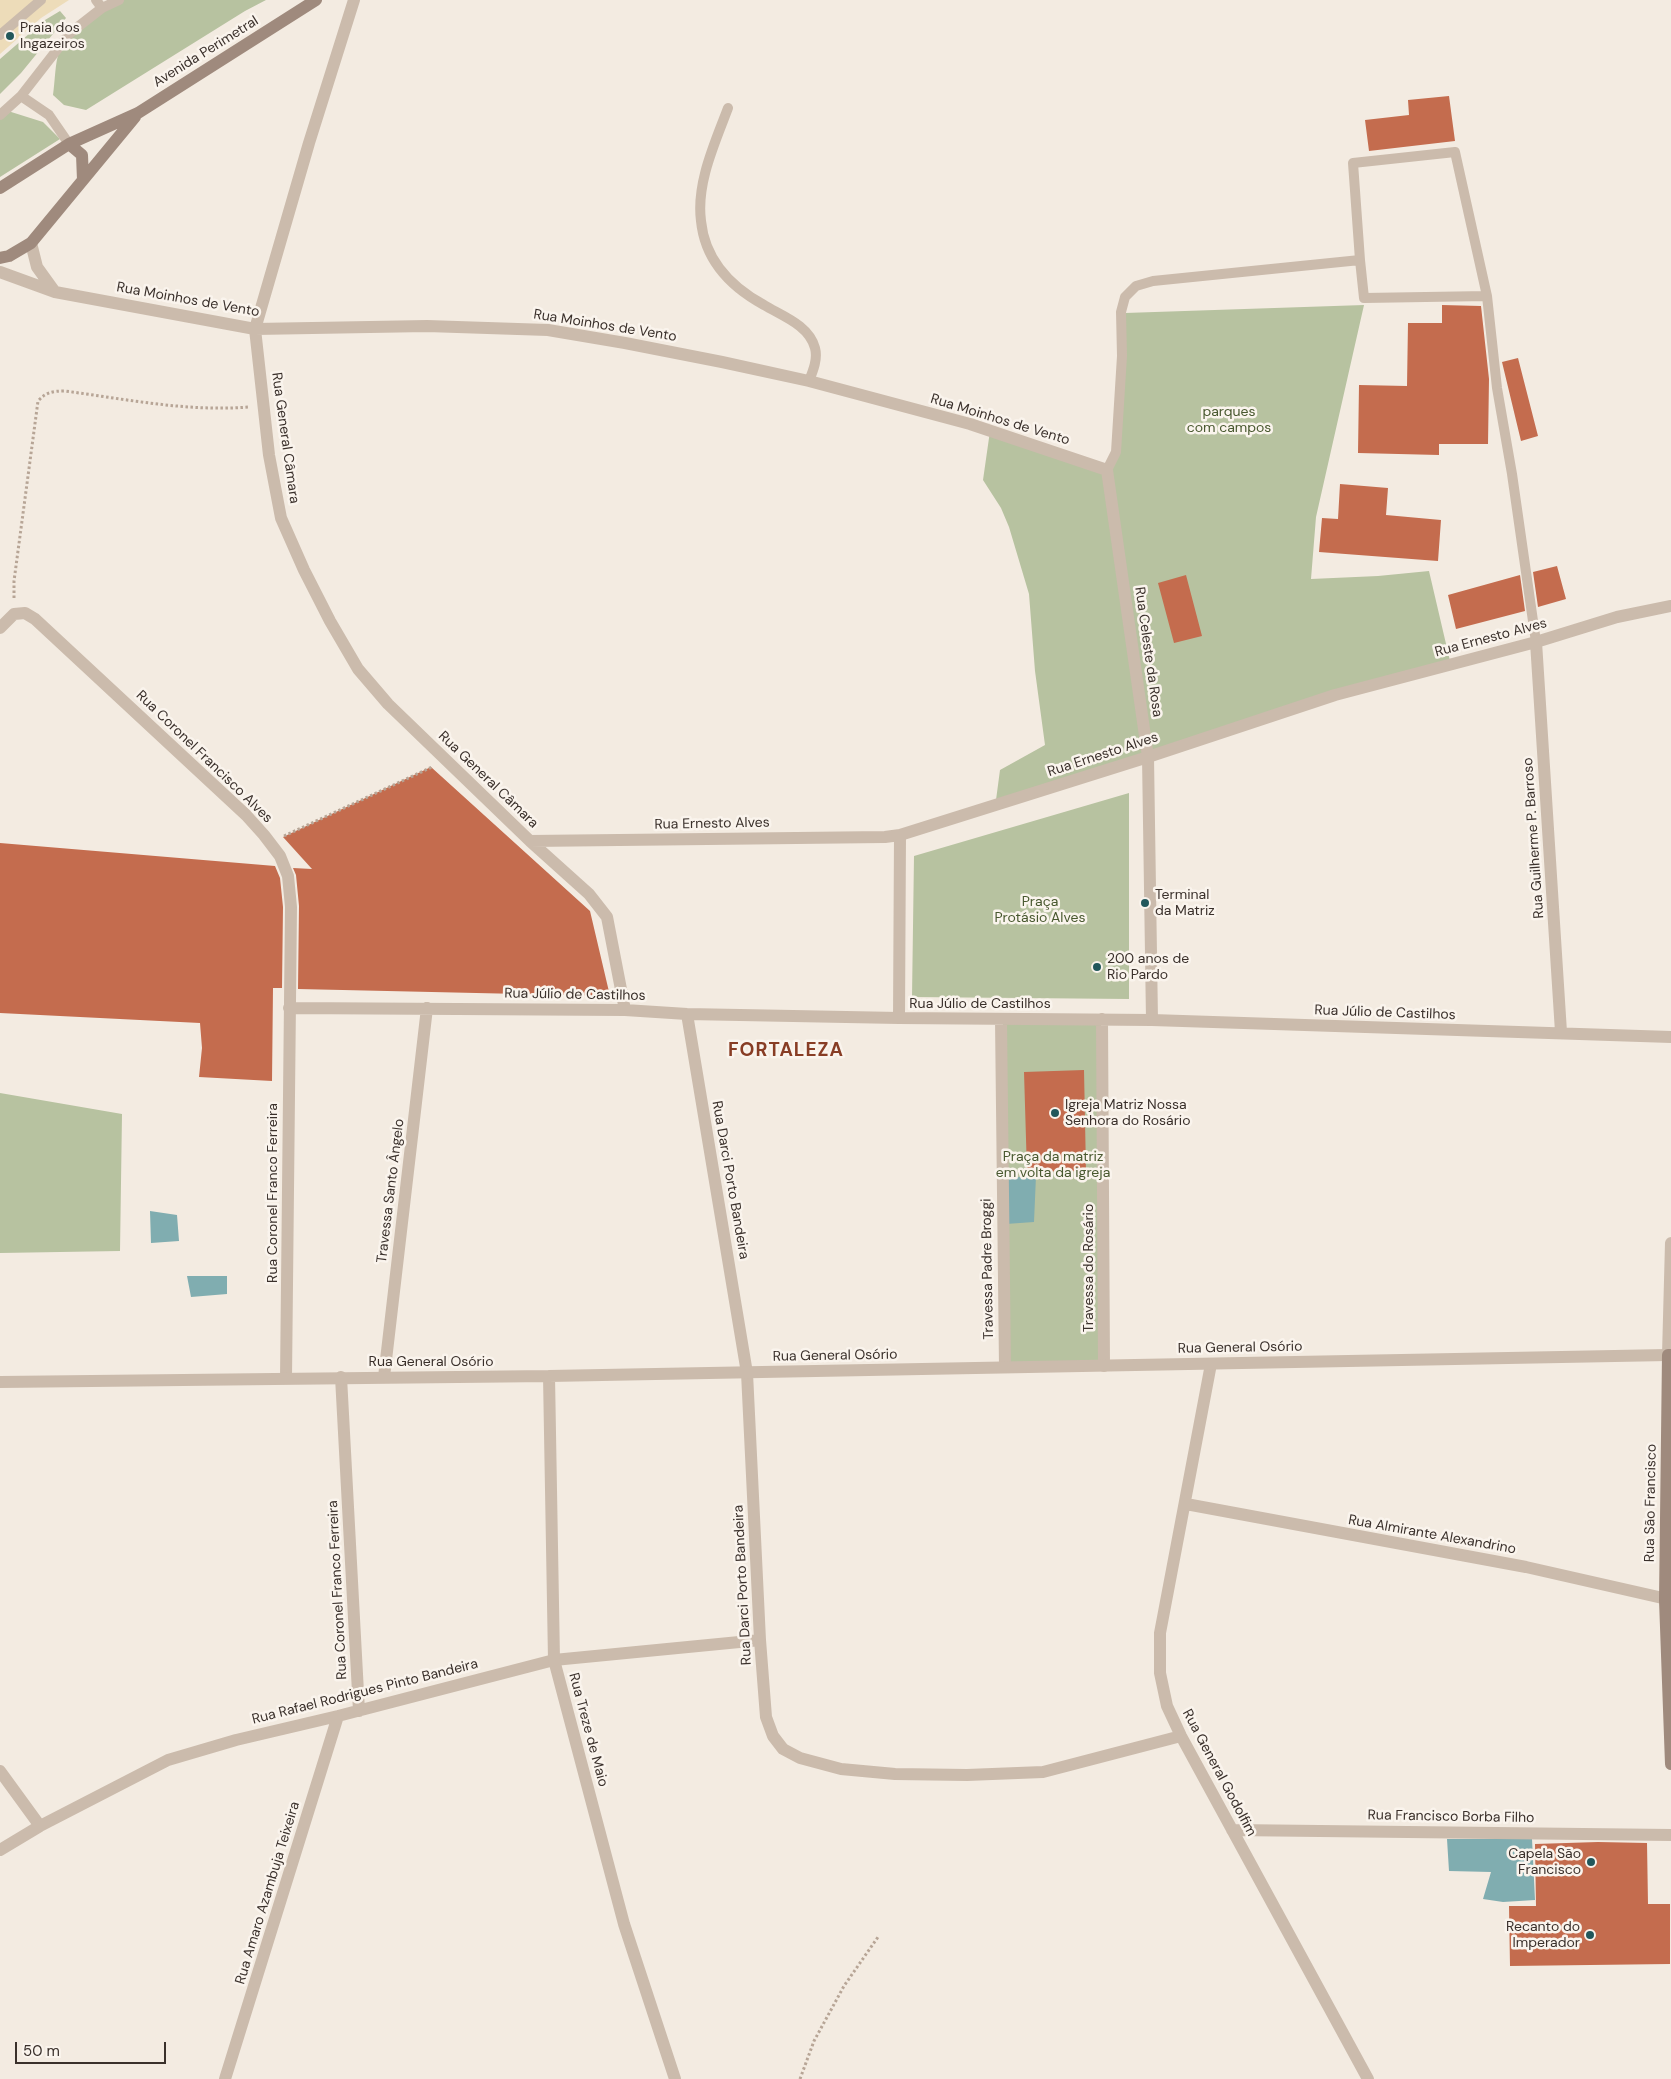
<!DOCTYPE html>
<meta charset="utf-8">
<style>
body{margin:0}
#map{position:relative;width:1671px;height:2079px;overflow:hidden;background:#f3ebe1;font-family:"DM Sans",sans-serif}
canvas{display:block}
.scale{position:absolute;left:15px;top:2042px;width:151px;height:22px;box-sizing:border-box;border:2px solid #3a302b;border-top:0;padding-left:6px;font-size:15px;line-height:18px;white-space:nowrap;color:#3a302b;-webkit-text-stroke:4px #faf4ed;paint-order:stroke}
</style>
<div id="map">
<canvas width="1671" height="2079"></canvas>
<div class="scale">50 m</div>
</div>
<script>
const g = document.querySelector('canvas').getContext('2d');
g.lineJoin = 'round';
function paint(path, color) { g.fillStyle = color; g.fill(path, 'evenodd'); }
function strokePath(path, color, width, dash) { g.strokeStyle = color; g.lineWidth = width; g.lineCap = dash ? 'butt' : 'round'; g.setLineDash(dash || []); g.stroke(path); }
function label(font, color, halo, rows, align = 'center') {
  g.font = font + ' "DM Sans",sans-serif'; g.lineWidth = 5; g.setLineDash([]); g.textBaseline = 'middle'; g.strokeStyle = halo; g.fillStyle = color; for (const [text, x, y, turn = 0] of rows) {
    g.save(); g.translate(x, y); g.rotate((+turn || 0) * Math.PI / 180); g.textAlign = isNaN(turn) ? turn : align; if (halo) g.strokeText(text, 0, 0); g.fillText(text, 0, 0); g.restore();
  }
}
paint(new Path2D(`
 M123,0H266L245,11L86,110L64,105L53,95C55,82 55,63 59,52C65,36 107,9 123,0Z
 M60,11L66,18L21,73L0,94V59L45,20Z
 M8,111L43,122L60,139L0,177V119Z
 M1364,305L1316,517L1311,579L1378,576L1429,571L1450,661L1151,751L1112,470L1125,313Z
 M990,431L1106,471L1146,756L996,800L1000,770L1045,745L1035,671L1029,594L1009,527L1001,508L983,480Z
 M1129,793V999L912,997L914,856Z
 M1101,1020V1363L1006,1366L1003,1021Z
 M0,1093L122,1114L120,1251L0,1253Z`), '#b7c2a0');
paint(new Path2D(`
 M0,0H69L41,18L0,54Z`), '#eddcb9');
paint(new Path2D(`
 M1036,1176L1034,1222L1006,1224V1178Z
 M150,1211L177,1215L179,1241L151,1243Z
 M187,1276H227V1294L191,1297Z
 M1447,1839H1532L1535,1900L1503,1902L1483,1899L1491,1872L1449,1871Z`), '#80adb0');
paint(new Path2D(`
 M1449,96L1455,141L1369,151L1365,120L1409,115L1408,100Z
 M1442,305L1481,306L1489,379L1488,444H1439V455L1358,453L1359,385L1407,386L1408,323H1442Z
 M1518,358L1538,436L1521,441L1502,362Z
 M1340,484L1388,488L1386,515L1441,520L1438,561L1319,552L1322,518L1338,519Z
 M1557,566L1566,599L1538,607L1533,572Z
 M1186,575L1202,636L1174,643L1158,583Z
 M1520,575L1525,611L1456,629L1448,595Z
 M431,767L590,911L610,996L298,989L299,906L296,875L293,868L312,869L283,837Z
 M0,843L275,866L280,878L283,907L282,988H273L272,1081L199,1077L202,1048L200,1023L0,1013Z
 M1084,1070L1086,1171L1027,1172L1024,1072Z
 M1598,1842L1647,1843L1648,1904H1670V1964L1510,1966L1509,1906H1536L1535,1844Z`), '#c46c4e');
strokePath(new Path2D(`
 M14,598V581L38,401C46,392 53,391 65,391C125,399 188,412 248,407
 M284,836L432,767
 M800,2079L814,2041L844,1986L878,1937`), '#b7a596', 3, [2.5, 2.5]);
strokePath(new Path2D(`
 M96,0L102,8
 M0,35L41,0
 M21,96L49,115L69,144
 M728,108C715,143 696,183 701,221C705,261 731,287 764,305C782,316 809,325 815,348C818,359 813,371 809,381
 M0,115L21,96L70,33L102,8L119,0
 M1487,296L1497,388L1512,474L1536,642
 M1107,470L1116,452L1122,356L1121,312L1125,297L1136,286L1153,281L1360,260L1364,298L1487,296L1455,152L1353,163L1360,260`), '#cbbbac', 10);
strokePath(new Path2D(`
 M354,0L309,143L255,329L269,455L281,518L304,570L330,621L358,669L388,704L530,841L589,894L607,917L625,1010
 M31,243L37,267L55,292
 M0,272L55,292L255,329L427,326L548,330L625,343L722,362L809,381L970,424L1107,470L1148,757L1152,1020
 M0,628L14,614L25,613L35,619L246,815L264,835L280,856L288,876L291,907L286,1378
 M1536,642L1561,1032
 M530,841L885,837L900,835L1148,757L1335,695L1536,642L1617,617L1671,606
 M289,1008L625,1010L687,1014L899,1018L1152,1020L1671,1037
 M687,1014L747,1373L760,1640L766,1717L773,1736L783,1749L800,1758L841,1769L895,1774L967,1775L1043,1772L1181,1736
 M899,1018L900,835
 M1102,1019L1104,1366
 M1001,1020L1005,1367
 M1668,1355L1671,1243
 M1211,1364L1160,1633V1673L1167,1706L1181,1736L1368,2079
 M341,1377L359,1711
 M384,1377L427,1008
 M1186,1504L1526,1567L1671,1600
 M0,1771L40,1826
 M1232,1830L1671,1835
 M0,1850L40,1826L168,1760L236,1740L338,1716L554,1660L760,1640
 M225,2079L338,1716`), '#cbbbac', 12);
strokePath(new Path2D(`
 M549,1376L554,1660L624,1924L675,2079
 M0,1382L549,1376L1668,1355`), '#cbbbac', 12);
strokePath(new Path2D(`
 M69,144L82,155L83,180
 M0,188L69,144L138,113L316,0
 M0,258L9,256L31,243L135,117
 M1671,1355H1668L1665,1600L1671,1764`), '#9f8a7d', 12);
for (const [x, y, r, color] of [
 [10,36,5,"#21575b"],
 [1145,903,5,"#21575b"],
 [1097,967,5,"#21575b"],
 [1055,1113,5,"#21575b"],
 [1591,1862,5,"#21575b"],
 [1590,1935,5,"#21575b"]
]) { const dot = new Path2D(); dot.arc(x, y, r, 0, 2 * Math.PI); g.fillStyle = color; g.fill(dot); strokePath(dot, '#faf4ed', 2); }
label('14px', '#3a302b', '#faf4ed', [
 ["Praia dos",20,28],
 ["Ingazeiros",20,44],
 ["Terminal",1155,895],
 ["da Matriz",1155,911],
 ["200 anos de",1107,959],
 ["Rio Pardo",1107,975],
 ["Igreja Matriz Nossa",1065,1105],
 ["Senhora do Rosário",1065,1121],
 ["Capela São",1581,1854,"right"],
 ["Francisco",1581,1870,"right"],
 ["Recanto do",1580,1927,"right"],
 ["Imperador",1580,1943,"right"]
], 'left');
label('14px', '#3a302b', '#faf4ed', [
 ["Avenida Perimetral",206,52,-32],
 ["Rua Moinhos de Vento",188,300,10],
 ["Rua Moinhos de Vento",605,326,9],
 ["Rua Moinhos de Vento",1000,420,17],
 ["Rua General Câmara",285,438,82],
 ["Rua Ernesto Alves",1491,638,-15],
 ["Rua Celeste da Rosa",1148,652,82],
 ["Rua Ernesto Alves",1103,755,-18],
 ["Rua Coronel Francisco Alves",204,757,44],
 ["Rua General Câmara",488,780,44],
 ["Rua Ernesto Alves",712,824,-1],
 ["Rua Guilherme P. Barroso",1534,838,-94],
 ["Rua Júlio de Castilhos",575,995,1],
 ["Rua Júlio de Castilhos",980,1004],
 ["Rua Júlio de Castilhos",1385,1013,2],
 ["Rua Darci Porto Bandeira",730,1180,80],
 ["Travessa Santo Ângelo",391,1191,-83],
 ["Rua Coronel Franco Ferreira",273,1193,-90],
 ["Travessa do Rosário",1089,1268,-90],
 ["Travessa Padre Broggi",988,1269,-91],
 ["Rua General Osório",1240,1348,-1],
 ["Rua General Osório",835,1356,-1],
 ["Rua General Osório",431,1362],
 ["Rua São Francisco",1651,1503,-89],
 ["Rua Almirante Alexandrino",1432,1535,10],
 ["Rua Darci Porto Bandeira",743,1585,-93],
 ["Rua Coronel Franco Ferreira",338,1590,-93],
 ["Rua Rafael Rodrigues Pinto Bandeira",365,1692,-14],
 ["Rua Treze de Maio",588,1730,75],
 ["Rua General Godolfim",1219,1773,62],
 ["Rua Francisco Borba Filho",1451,1817,1],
 ["Rua Amaro Azambuja Teixeira",268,1893,-73]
]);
label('14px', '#48582f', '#faf4ed', [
 ["parques",1229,412],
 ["com campos",1229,428],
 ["Praça",1040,902],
 ["Protásio Alves",1040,918],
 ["Praça da matriz",1053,1157],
 ["em volta da igreja",1053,1173]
]);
g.letterSpacing = '1px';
label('bold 19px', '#883d25', '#faf4ed', [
 ["FORTALEZA",786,1051]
]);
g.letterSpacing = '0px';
</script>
